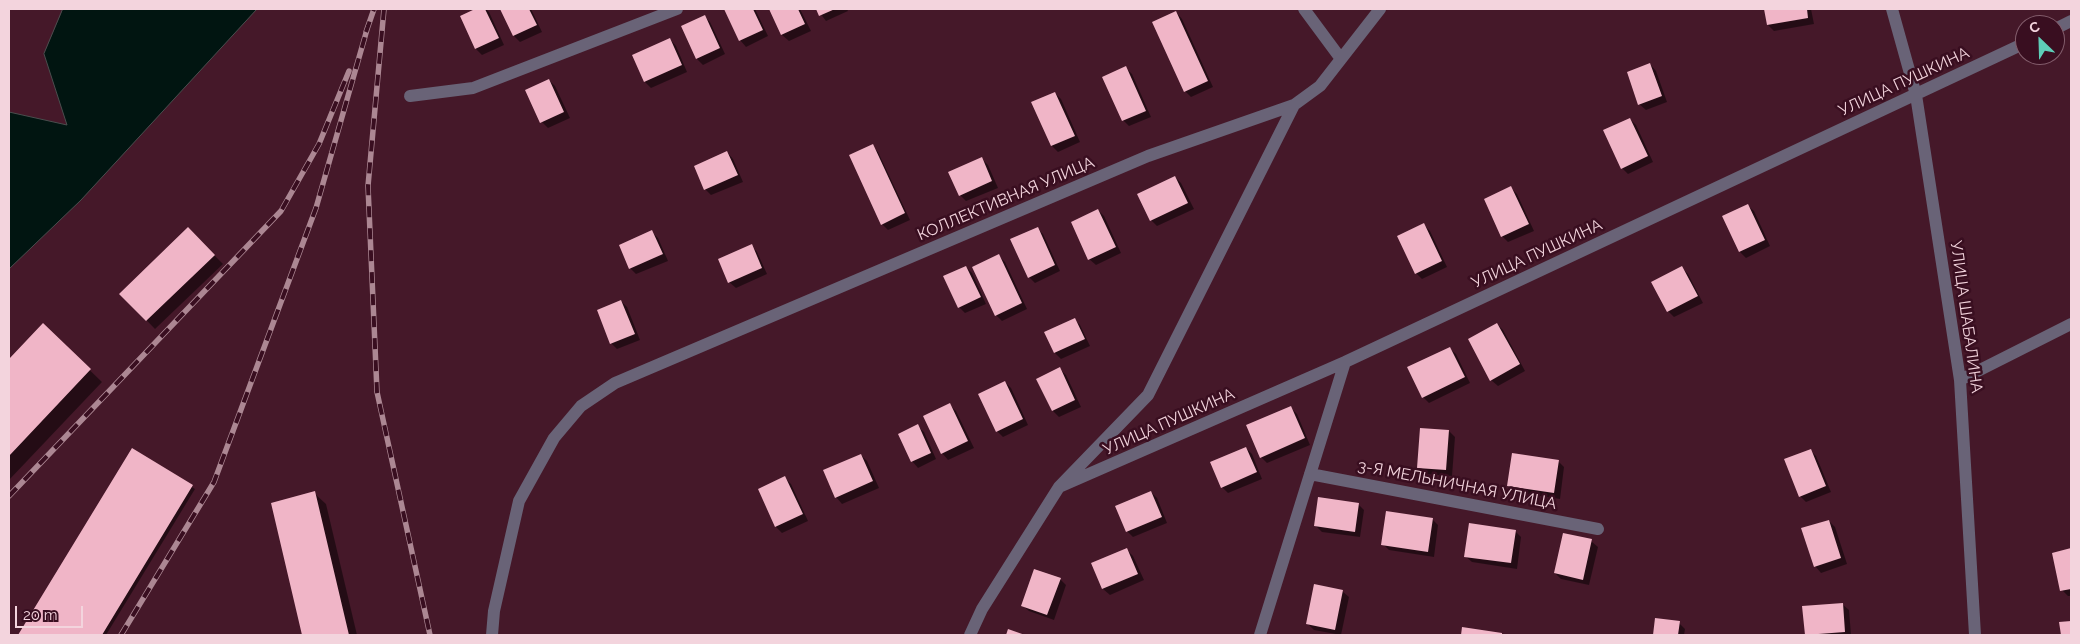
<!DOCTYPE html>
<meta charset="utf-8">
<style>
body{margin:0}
#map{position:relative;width:2080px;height:644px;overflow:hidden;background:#451829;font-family:Raleway,sans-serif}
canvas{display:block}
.frame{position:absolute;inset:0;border:10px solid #f3d4dd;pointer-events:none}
.north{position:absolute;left:2015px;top:15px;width:50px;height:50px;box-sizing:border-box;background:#390e20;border:1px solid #835d6c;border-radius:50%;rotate:336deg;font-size:14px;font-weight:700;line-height:20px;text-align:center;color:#f3d4dd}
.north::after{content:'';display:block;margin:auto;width:18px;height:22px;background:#5eceb8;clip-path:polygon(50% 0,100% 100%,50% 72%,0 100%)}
.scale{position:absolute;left:15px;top:606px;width:68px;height:22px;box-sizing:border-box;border:2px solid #f3d4dd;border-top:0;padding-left:6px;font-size:15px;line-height:18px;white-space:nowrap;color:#f3d4dd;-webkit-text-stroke:4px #390e20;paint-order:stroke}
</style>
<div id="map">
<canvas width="2080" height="644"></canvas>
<div class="frame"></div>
<div class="north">С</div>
<div class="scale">20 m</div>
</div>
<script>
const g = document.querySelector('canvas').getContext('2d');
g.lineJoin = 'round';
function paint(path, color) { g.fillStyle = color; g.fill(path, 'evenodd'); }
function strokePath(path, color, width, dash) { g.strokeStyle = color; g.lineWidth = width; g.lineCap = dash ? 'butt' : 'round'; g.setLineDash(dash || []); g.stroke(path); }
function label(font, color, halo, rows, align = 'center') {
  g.font = font + ' Raleway,sans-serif'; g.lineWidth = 5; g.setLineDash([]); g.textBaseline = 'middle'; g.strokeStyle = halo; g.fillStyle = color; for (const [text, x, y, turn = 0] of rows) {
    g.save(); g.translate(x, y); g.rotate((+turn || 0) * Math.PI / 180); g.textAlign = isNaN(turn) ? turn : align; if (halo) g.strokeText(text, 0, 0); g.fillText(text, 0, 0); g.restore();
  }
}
const water = new Path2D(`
 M63,9H257L81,200L9,269V112L67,125L44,54Z`);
paint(water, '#011511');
strokePath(water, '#4a4e4e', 1);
paint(new Path2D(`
 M478,9H486L489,12L504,45L482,55L476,49L461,17Z
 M501,9H531L542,32L520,42L514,36Z
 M725,9H755L768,36L746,47L740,40Z
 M770,9H800L811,31L789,41L782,35Z
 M817,9H847L848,11L826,21Z
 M1765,9H1811L1814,24L1774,31L1768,25Z
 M1176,12L1182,19L1213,87L1191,97L1185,91Z
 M704,16L710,22L725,54L703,65L697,59L682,26Z
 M670,39L676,46L687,72L651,88L645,82Z
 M1650,64L1656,71L1667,102L1646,110L1639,104Z
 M1126,68L1132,74L1151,117L1129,126L1123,120Z
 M549,80L555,86L570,118L548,128L542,122Z
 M1055,93L1061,99L1080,142L1058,152L1052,146L1033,103Z
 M1630,119L1636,125L1653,162L1628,174L1622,168Z
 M872,146L878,152L910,220L888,230L882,224Z
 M727,152L733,159L743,182L711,195L705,189Z
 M982,159L988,165L998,188L966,201L960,195Z
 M1175,177L1181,183L1194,209L1157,226L1151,220Z
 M1511,188L1517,194L1534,231L1508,242L1502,236Z
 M1747,205L1754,211L1770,246L1746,258L1740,252L1723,217Z
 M1098,210L1104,216L1121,253L1096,265L1089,259Z
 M1424,225L1430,231L1447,267L1422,279L1416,273Z
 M1037,228L1043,234L1060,271L1035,283L1029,277Z
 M188,229L223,264L155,329L121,294Z
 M652,232L658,238L668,261L636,274L630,268Z
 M751,245L757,252L767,274L736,288L729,282Z
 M999,256L1005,262L1027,309L1002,321L996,315Z
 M966,267L972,273L986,304L965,313L959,307Z
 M1682,268L1688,274L1703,303L1674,317L1668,311Z
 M621,301L627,307L640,340L617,349L611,343Z
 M1074,319L1080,325L1090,346L1061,359L1055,353L1046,332Z
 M1497,324L1503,330L1525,371L1498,386L1491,380Z
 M43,325L102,382L9,480V361Z
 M1449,348L1456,354L1470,383L1429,403L1423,397Z
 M1060,369L1066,375L1081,407L1059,417L1053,411Z
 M1005,382L1011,388L1028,425L1003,437L997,431Z
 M950,405L956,411L974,448L948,460L942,453Z
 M1291,408L1297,414L1310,445L1267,463L1261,457Z
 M917,426L924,432L936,459L918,468L912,461Z
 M1449,431L1455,437L1452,476L1424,474L1418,468Z
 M1246,448L1252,454L1262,479L1228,493L1222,487Z
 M132,450L195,489L106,635H19Z
 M1810,450L1816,456L1831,492L1806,502L1800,496Z
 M861,455L867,461L879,488L842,504L836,497Z
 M1558,461L1564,467L1560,499L1514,492L1508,486Z
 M785,478L791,484L808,521L782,533L776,527L759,490Z
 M1151,492L1157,498L1167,523L1133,537L1127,531Z
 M314,493L326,504L357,635H303L272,504Z
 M1358,504L1364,510L1360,537L1322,532L1316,526Z
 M1432,519L1438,525L1434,557L1389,550L1383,544Z
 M1829,521L1835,527L1847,564L1821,573L1815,566Z
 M1515,531L1521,537L1517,569L1472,562L1465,556Z
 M1591,541L1598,547L1589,585L1561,579L1555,573Z
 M1127,550L1133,556L1144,580L1110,595L1103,589L1093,564Z
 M2071,550V596H2068L2062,590L2053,554Z
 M1060,579L1066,585L1054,620L1029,611L1022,605Z
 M1342,591L1349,597L1341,635L1314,630L1308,624Z
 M1842,604L1849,610L1851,635H1806Z
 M1657,620L1679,623L1685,629L1684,635H1654Z`), '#0007');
paint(new Path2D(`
 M475,9H485L499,38L475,49L460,16Z
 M500,9H529L537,25L513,36Z
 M724,9H753L763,30L739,41Z
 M769,9H798L805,24L781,35Z
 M816,9H835L819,16Z
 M1764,9H1807L1808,18L1767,25Z
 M1176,11L1208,81L1184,92L1152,22Z
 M705,15L720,48L696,59L681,26Z
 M670,38L682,65L644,82L632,55Z
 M1650,63L1662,96L1638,105L1627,72Z
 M1126,66L1146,111L1122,121L1102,77Z
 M549,79L564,112L540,123L525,90Z
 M1055,92L1075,136L1051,146L1031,102Z
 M1630,118L1648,156L1621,169L1603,130Z
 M873,144L905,213L881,225L849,155Z
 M727,151L738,175L704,190L694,166Z
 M982,157L992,181L959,196L948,172Z
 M1175,176L1188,203L1150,221L1137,194Z
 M1511,186L1529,224L1501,237L1484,199Z
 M1748,204L1765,240L1739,252L1722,216Z
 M1098,209L1116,247L1088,260L1071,222Z
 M1424,223L1442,261L1415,274L1397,236Z
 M188,227L215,255L146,321L119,294Z
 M1038,227L1055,265L1028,278L1010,239Z
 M652,230L663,254L629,269L619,245Z
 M752,244L762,268L728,283L718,259Z
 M999,254L1022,303L995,316L972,267Z
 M966,266L981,297L958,308L943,276Z
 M1682,266L1698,296L1667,312L1651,282Z
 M621,300L635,334L610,344L597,310Z
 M1075,318L1085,339L1054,353L1044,332Z
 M43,323L91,369L9,456V359Z
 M1497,323L1520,364L1490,381L1468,339Z
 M1450,347L1465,377L1422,398L1407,367Z
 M1060,367L1075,400L1052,411L1036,379Z
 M1005,381L1023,419L996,432L978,394Z
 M950,403L968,441L941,454L923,416Z
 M1291,406L1305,438L1260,458L1246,425Z
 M918,424L931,453L911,462L898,434Z
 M1420,428L1449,430L1446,470L1417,468Z
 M1246,447L1257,472L1221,488L1210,462Z
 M132,448L193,485L102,635H18Z
 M1811,449L1826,486L1799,497L1784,459Z
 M1512,453L1559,460L1554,493L1507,486Z
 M861,454L873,481L835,498L823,470Z
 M785,476L803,514L775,527L758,489Z
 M315,491L349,635H302L271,503Z
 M1151,491L1162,517L1126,532L1115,506Z
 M1318,497L1359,503L1355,532L1314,526Z
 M1386,511L1433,518L1428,552L1381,545Z
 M1829,520L1841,558L1814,567L1801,528Z
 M1469,523L1516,530L1511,563L1464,557Z
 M1563,533L1592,539L1583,580L1554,573Z
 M1127,548L1138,574L1102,589L1091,563Z
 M2071,548V589L2060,591L2052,553Z
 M1034,569L1061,578L1047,615L1021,606Z
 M1314,584L1343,590L1335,630L1306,624Z
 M1843,603L1845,632L1805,635L1802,606Z
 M1655,618L1680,621L1678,635H1653Z
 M2071,621V635H2061L2059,622Z
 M1462,627L1502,633V635H1461Z
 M1008,629L1025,635H1006Z`), '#f0b5c7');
strokePath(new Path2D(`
 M1304,9L1341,59
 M1892,9L1916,95L1960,380L1975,635
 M2055,29L2071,21
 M410,96L473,88L677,9
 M1960,380L2071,324
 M1310,474L1598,529
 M1059,487L1345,362L2025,43
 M492,635L494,611L519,501L554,438L581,406L615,383L1148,156L1294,105L1320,86L1380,9
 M970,635L982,609L1059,487L1148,395L1294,105
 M1260,635L1345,362`), '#696377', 12);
const rail = new Path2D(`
 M384,9L368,186L377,392L430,635
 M366,32L374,9
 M9,496L281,211L319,144L349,71
 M121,635L214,482L316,208L368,26`);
strokePath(rail, '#ac8793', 5.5);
strokePath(rail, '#390e20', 4, [11]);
label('16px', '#f3d4dd', '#390e20', [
 ["УЛИЦА ПУШКИНА",1904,82,-25],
 ["КОЛЛЕКТИВНАЯ УЛИЦА",1006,199,-23],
 ["УЛИЦА ПУШКИНА",1537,254,-25],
 ["УЛИЦА ШАБАЛИНА",1966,317,82],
 ["УЛИЦА ПУШКИНА",1169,422,-24],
 ["3-Я МЕЛЬНИЧНАЯ УЛИЦА",1457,485,11]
]);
</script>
